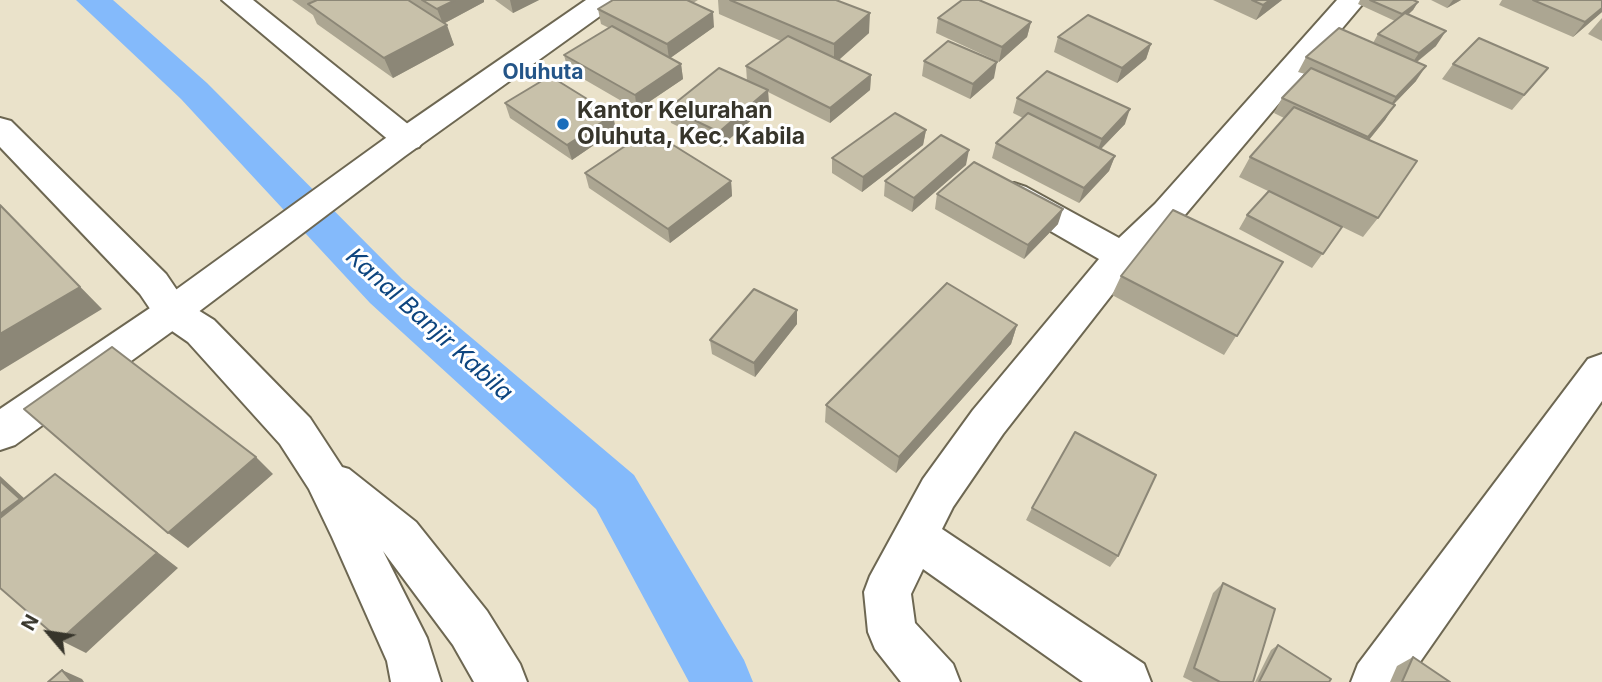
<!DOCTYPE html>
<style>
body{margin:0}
#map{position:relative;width:1602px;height:682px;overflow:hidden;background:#eae2ca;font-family:Inter,sans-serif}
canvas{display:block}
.north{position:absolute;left:14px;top:598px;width:70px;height:70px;-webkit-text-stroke:5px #fff;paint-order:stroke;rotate:299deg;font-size:19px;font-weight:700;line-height:28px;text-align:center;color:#37352b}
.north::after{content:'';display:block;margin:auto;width:24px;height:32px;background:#37352b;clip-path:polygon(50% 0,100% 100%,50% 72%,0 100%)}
</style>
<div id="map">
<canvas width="1602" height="682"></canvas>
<div class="north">N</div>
</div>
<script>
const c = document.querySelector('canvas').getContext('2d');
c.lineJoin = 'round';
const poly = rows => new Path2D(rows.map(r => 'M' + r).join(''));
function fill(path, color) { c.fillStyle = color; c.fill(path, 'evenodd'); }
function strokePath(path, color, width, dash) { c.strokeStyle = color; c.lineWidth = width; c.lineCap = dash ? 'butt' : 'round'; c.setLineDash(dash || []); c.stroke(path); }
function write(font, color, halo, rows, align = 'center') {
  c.font = font + ' Inter,sans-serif'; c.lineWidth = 6; c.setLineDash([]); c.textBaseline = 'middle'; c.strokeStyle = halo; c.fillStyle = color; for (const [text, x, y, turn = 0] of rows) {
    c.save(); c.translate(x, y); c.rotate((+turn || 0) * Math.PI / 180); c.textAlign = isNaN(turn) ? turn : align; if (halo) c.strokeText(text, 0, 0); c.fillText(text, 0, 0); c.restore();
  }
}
fill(poly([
 [76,0,113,0,207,83,402,279,634,475,744,660,753,682,689,682,596,509,370,303,181,99,76,0]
]), '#84bafb');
const minor = poly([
 [222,0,253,0,419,133,424,140,419,147,408,150,397,147,222,0],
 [1337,0,1366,0,1179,222,1135,265,1003,434,953,507,942,529,1144,664,1151,682,1083,682,923,569,911,594,915,623,953,664,960,682,901,682,875,649,868,632,864,592,870,576,923,479,973,410,1099,259,1002,203,997,195,1002,187,1014,183,1026,187,1119,238,1155,204,1337,0],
 [0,118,11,121,166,274,185,302,214,320,310,418,342,467,349,469,416,522,487,611,520,664,527,682,474,682,453,645,383,551,427,638,441,682,391,682,387,661,332,537,309,489,280,444,188,342,159,322,140,294,0,147,0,118],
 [1602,354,1602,401,1406,682,1351,682,1358,664,1588,359,1602,354]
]);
const secondary = poly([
 [586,0,618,0,614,6,405,156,185,322,15,445,0,450,0,409,159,302,383,140,586,0]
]);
strokePath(minor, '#6d6752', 4);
strokePath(secondary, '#6d6752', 4);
fill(minor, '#fff');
fill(secondary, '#fff');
fill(poly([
 [292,0,484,0,484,2,445,23,454,45,393,78,317,24,313,15],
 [495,0,539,0,513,13],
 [613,0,698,0,693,3,714,27,670,58,681,64,683,79,637,110,568,70,564,55,609,28,601,24,598,9],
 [718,0,836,0,869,33,839,60,871,75,870,90,830,123,768,92,769,105,720,147,671,123,669,108,747,81,746,66,781,41,719,14],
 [1213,0,1282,0,1256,20],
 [1360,0,1413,0,1418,2,1413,10,1409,14,1436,46,1417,62,1416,81,1394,104,1385,120,1369,140,1378,218,1363,237,1330,221,1342,227,1312,268,1239,229,1247,215,1268,191,1239,177,1250,157,1284,118,1274,113,1282,98,1305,74,1298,72,1306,57,1373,43,1378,34,1395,21,1358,4],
 [1431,0,1461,0,1447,8],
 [1502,0,1602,0,1602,12,1573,37,1499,5],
 [938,18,1031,22,1027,37,999,62,936,33],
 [1602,18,1602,41,1588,34],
 [1058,37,1151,44,1146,59,1117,83,1054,52],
 [924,61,994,78,970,99,922,76],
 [1453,64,1548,68,1512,110,1442,79],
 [1017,98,1125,124,1101,149,1115,156,1109,171,1079,203,992,158,996,143,1023,118,1013,113],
 [505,103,616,130,572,160,510,118],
 [926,130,923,145,862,192,832,173,832,158],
 [966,165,912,212,884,196,885,181],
 [585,173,731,181,732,196,670,243,589,188],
 [937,194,1058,224,1024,259,935,209],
 [1283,262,1224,355,1112,295,1121,276],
 [797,324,755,377,712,354,710,340],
 [1017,325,1011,344,896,473,825,422,826,405],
 [1032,508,1118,556,1110,567,1026,520],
 [1223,583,1253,682,1193,682,1183,677,1213,593],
 [1278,645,1329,682,1255,682,1271,650],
 [1413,657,1450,682,1390,682,1397,666]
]), '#aca692');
fill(poly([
 [455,0,484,0,484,2,443,24,437,9],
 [510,0,539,0,513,13],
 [1270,0,1282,0,1256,20,1263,5],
 [1453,0,1461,0,1447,8],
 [1418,2,1413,10,1398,23,1402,14],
 [1602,8,1602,12,1573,37,1585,22],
 [713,12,714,27,669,59,667,44],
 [870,13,869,33,834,64,834,44],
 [1031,22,1027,37,999,62,1002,47],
 [447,25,454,45,393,78,384,58],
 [1446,31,1436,46,1409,68,1419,53],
 [1151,44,1146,59,1117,83,1122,68],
 [997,62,994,78,970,99,973,84],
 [681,64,683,79,637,110,635,95],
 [1426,66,1416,81,1386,112,1396,97],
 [871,75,870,90,830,123,830,108],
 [768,90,769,105,720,147,719,132],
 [1395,105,1385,120,1359,152,1368,137],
 [1130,109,1125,124,1096,154,1102,139],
 [613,115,616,130,572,160,567,145],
 [926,130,923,145,862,192,863,177],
 [969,150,966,165,912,212,914,198],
 [1115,156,1109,171,1079,203,1084,188],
 [731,181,732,196,670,243,668,229],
 [0,205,102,309,0,371],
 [1063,209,1058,224,1024,259,1028,245],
 [797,310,797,324,755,377,754,363],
 [1017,325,1011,344,896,473,899,457],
 [256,457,273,474,188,548,168,533],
 [55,474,78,491,178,568,86,653,60,640],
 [0,476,38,511,0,541],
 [62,670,82,679,84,682,72,682]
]), '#8c8777');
const building = poly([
 [317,0,408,0,447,25,384,58,308,4,317,0],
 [422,0,455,0,437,9,422,0],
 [613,0,687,0,713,12,667,44,598,9,613,0],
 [730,0,836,0,870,13,834,44,730,0],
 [962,0,979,0,1031,22,1002,47,938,18,962,0],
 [1252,0,1270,0,1263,5,1252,0],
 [1370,0,1413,0,1418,2,1402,14,1370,0],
 [1533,0,1602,0,1602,8,1585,22,1533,0],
 [1405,13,1446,31,1419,53,1378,34,1405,13],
 [1088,15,1151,44,1122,68,1058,37,1088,15],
 [612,26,681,64,635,95,564,55,612,26],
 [1339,28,1426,66,1396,97,1306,57,1339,28],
 [788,36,871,75,830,108,746,66,788,36],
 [1479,38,1548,68,1524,95,1453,64,1479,38],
 [948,41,997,62,973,84,924,61,948,41],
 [719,68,768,90,719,132,669,108,719,68],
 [1311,68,1395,105,1368,137,1282,98,1311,68],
 [1047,71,1130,109,1102,139,1017,98,1047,71],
 [550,76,613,115,567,145,505,103,550,76],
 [1294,107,1417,161,1378,218,1250,157,1294,107],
 [895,113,926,130,863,177,832,158,895,113],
 [1028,113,1115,156,1084,188,996,143,1028,113],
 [649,130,731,181,668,229,585,173,649,130],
 [941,135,969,150,914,198,885,181,941,135],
 [974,162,1063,209,1028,245,937,194,974,162],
 [1269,191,1342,227,1323,254,1247,215,1269,191],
 [0,205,80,287,0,334,0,205],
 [1173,210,1283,262,1237,336,1121,276,1173,210],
 [947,283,1017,325,899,457,826,405,947,283],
 [754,289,797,310,754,363,710,340,754,289],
 [112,347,256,457,168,533,24,409,112,347],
 [1075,432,1156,475,1118,556,1032,508,1075,432],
 [55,474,157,553,60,640,0,588,0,518,55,474],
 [0,481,20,499,0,514,0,481],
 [1223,583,1275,609,1253,682,1220,682,1194,668,1223,583],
 [1278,645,1331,679,1329,682,1259,682,1278,645],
 [1413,657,1450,682,1402,682,1413,657],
 [62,670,72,682,48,682,62,670]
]);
fill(building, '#c8c1aa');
strokePath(building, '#8c8777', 2);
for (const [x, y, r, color] of [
 [563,124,7,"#1a6dbb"]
]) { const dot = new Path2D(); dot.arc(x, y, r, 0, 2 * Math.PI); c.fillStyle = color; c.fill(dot); strokePath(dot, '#fff', 2.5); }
write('bold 21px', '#245588', '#fff', [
 ["Oluhuta",543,73]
]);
write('bold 23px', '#37352b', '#fff', [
 ["Kantor Kelurahan",577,111],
 ["Oluhuta, Kec. Kabila",577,137]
], 'left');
write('italic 24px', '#0d457f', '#fff', [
 ["Kanal Banjir Kabila",429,325,42]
]);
</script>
